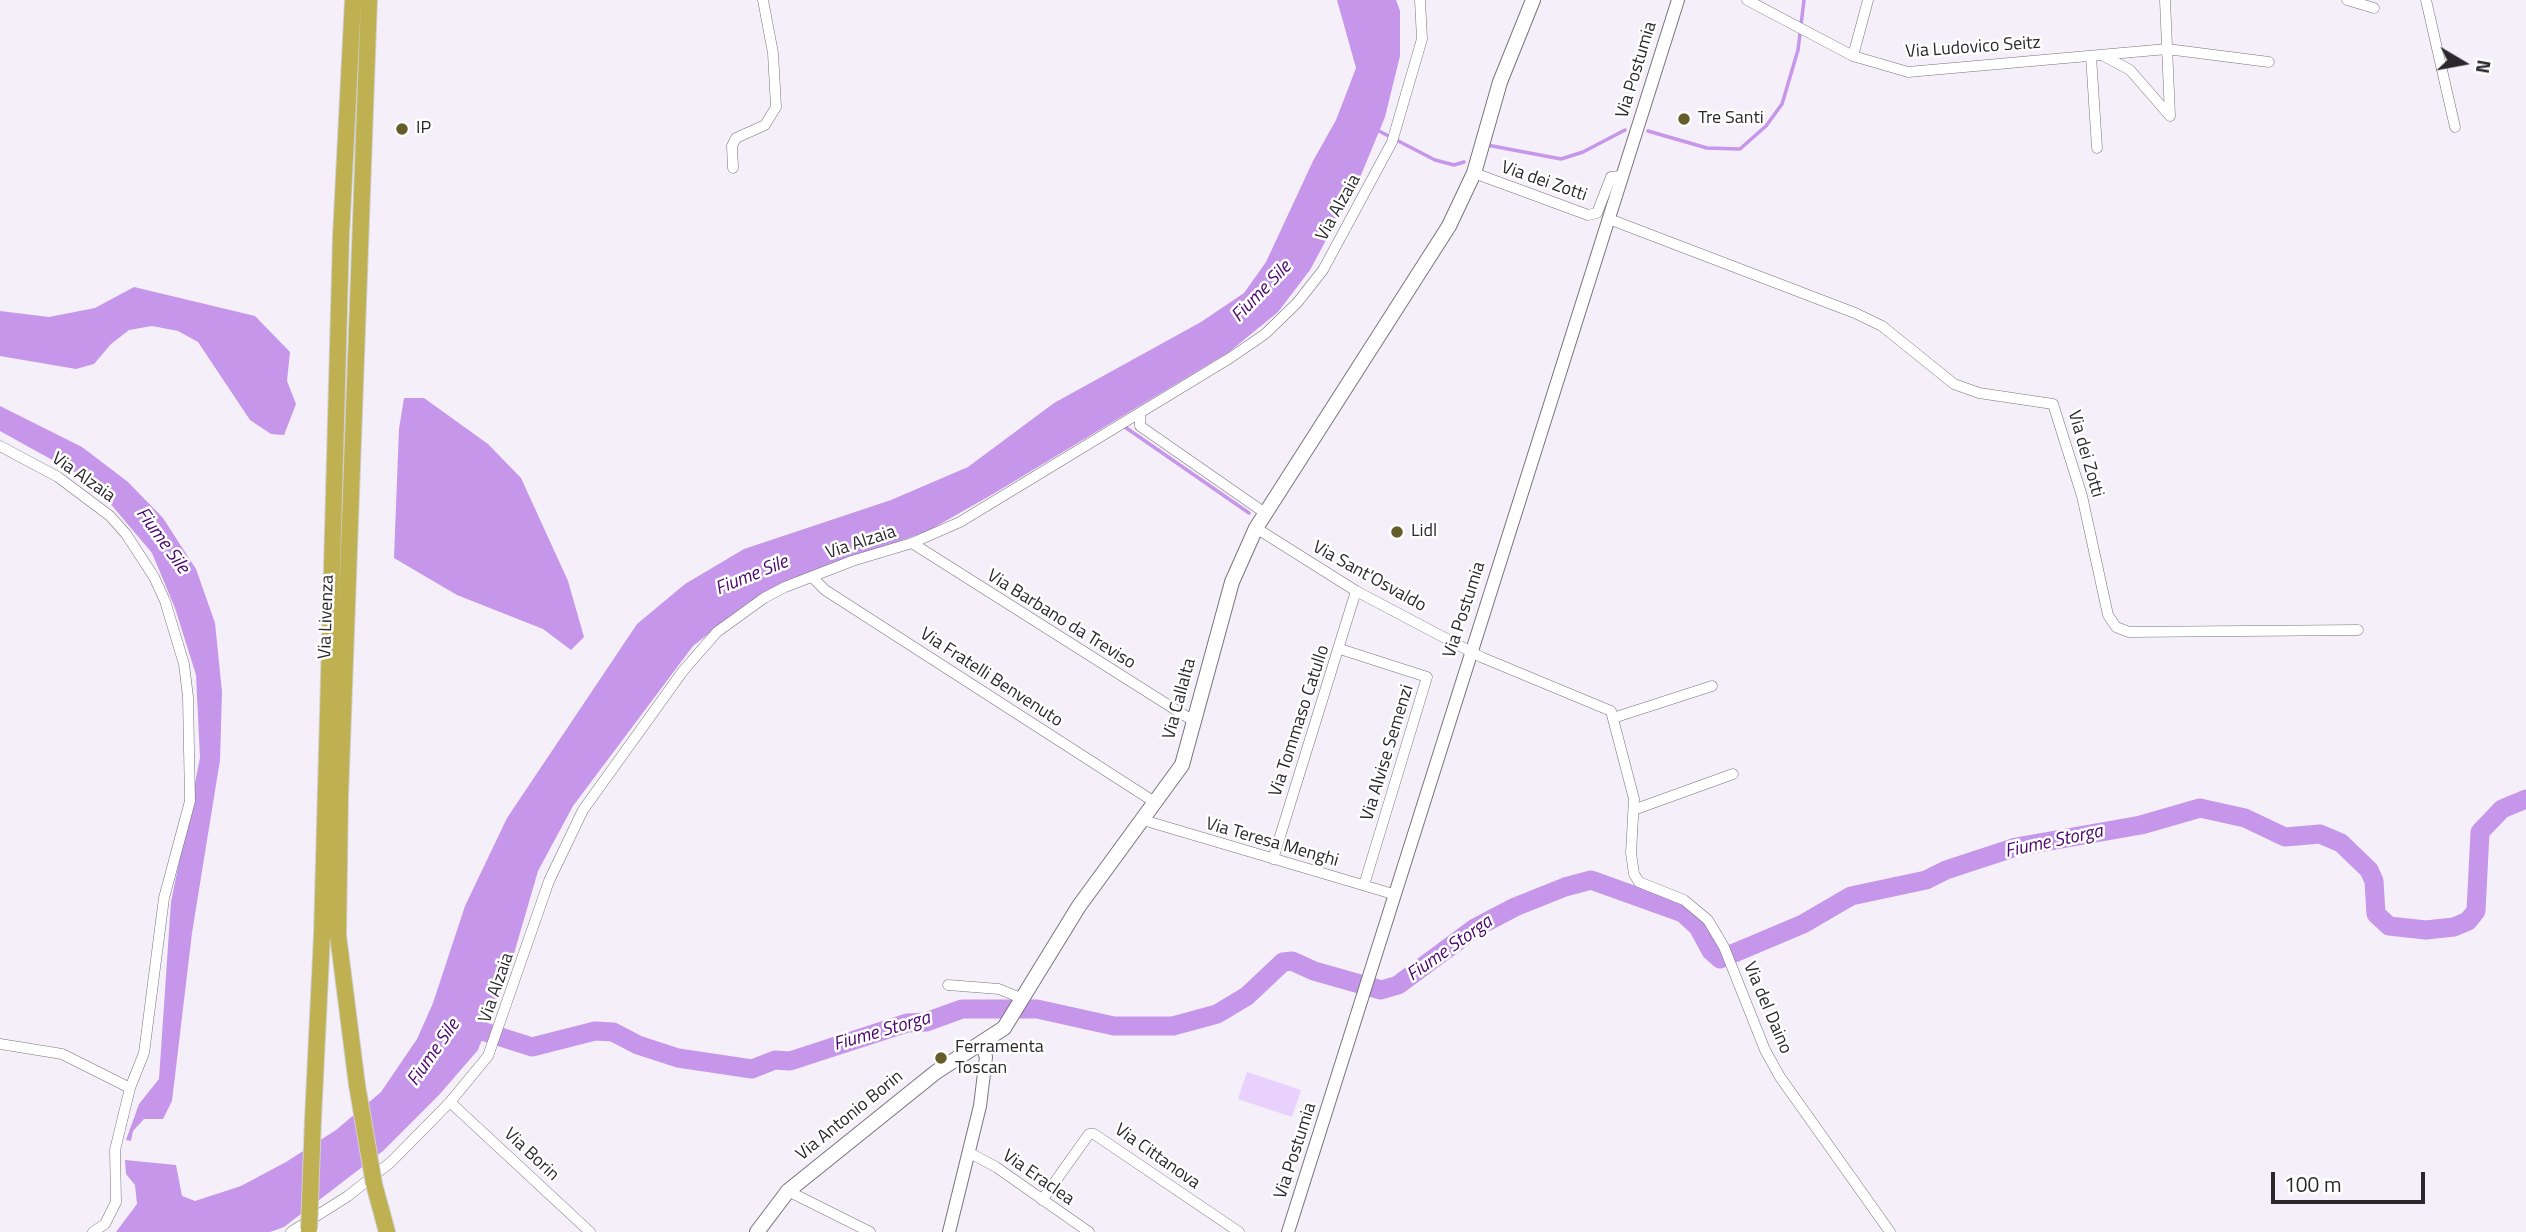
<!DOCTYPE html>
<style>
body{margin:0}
#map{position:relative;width:2526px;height:1232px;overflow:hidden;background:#f4eff8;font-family:"Titillium Web",sans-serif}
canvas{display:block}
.north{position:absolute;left:2428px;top:28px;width:70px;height:70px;-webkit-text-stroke:5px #fff;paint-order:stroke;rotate:100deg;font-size:19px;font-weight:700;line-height:28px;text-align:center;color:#2a282c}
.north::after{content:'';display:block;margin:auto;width:24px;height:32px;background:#2a282c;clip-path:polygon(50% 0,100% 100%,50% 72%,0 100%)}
.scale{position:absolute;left:2271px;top:1172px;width:154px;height:32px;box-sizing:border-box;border:4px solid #2a282c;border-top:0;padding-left:9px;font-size:21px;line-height:24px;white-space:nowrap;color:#2a282c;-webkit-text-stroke:5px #fff;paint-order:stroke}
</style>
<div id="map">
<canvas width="2526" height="1232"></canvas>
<div class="north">N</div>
<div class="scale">100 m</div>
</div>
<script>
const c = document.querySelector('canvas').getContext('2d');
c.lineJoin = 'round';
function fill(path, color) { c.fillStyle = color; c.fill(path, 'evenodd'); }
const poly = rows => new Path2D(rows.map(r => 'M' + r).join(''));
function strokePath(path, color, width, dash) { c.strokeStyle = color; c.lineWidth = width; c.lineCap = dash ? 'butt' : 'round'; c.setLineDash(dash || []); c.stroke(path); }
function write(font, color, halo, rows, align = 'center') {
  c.font = font + ' "Titillium Web",sans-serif'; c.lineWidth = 5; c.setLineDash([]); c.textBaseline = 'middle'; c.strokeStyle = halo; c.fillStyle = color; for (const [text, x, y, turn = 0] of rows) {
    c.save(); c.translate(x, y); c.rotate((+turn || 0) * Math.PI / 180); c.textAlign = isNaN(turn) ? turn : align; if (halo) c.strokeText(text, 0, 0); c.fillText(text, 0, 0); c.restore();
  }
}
fill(poly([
 [1247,1072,1301,1090,1292,1117,1238,1099]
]), '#e9d1fe');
fill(poly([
 [1337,0,1396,0,1400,11,1400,56,1385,117,1361,175,1310,270,1278,312,1229,352,993,494,928,531,829,566,812,577,749,602,693,646,573,806,538,871,513,957,478,1050,439,1095,383,1151,284,1227,270,1232,116,1232,137,1204,135,1185,126,1174,125,1160,176,1165,182,1196,195,1201,241,1186,286,1162,336,1130,381,1092,417,1039,433,1003,465,906,507,818,637,624,685,584,744,549,891,500,968,467,1054,403,1201,322,1244,293,1266,262,1313,161,1336,120,1356,68],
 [134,287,255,316,290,352,287,381,296,404,284,435,271,434,250,420,198,342,178,331,152,326,129,330,111,344,94,364,76,369,0,356,0,311,49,317,95,308],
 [404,398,424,398,488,444,521,478,568,581,584,637,571,650,543,629,457,595,394,558,399,429],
 [0,406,82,447,128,482,163,518,196,569,215,623,222,692,220,760,192,933,172,1101,163,1119,144,1119,133,1131,131,1141,126,1140,139,1104,159,1079,171,902,200,758,196,675,175,608,152,553,92,482,0,431]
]), '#c696ea');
strokePath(poly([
 [1377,130,1435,160,1454,165,1464,162],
 [1648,131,1707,148,1740,149,1766,126,1782,104,1798,50,1804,0],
 [1487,145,1561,159,1583,152,1625,130],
 [1122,425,1249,513]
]), '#c696ea', 3.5);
strokePath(poly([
 [463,1025,532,1047,595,1031,613,1032,638,1045,678,1058,752,1069,775,1060,790,1061,907,1023,926,1022,962,1009,1037,1009,1114,1026,1173,1026,1217,1014,1247,996,1283,962,1292,961,1314,971,1381,990,1398,985,1475,928,1515,907,1565,887,1591,880,1683,913,1698,927,1711,951,1720,959,1803,924,1851,896,1926,880,1946,870,2016,847,2141,825,2200,808,2245,818,2285,837,2320,834,2341,843,2369,870,2374,881,2376,914,2389,926,2426,930,2454,927,2468,921,2476,911,2480,832,2502,809,2526,799]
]), '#c696ea', 19);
const minor = poly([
 [1747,0,1853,56,1908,72,2167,49,2269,62],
 [2165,0,2170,116],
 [2347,0,2374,8],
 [2426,0,2455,127],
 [2102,55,2130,70,2170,116],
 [1853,56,1868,0],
 [2091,56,2097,148],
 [733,168,732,146,736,138,765,125,776,107,773,53,763,0],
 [1474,173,1588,215,1597,213,1611,177,1622,176],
 [1609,219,1855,313,1882,326,1954,384,1979,393,2053,404,2082,496,2108,615,2116,627,2129,632,2358,630],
 [1140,415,1140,426,1265,513],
 [0,446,58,477,110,516,126,534,154,577,165,601,184,664,188,697,190,801,164,898,144,1053,130,1088,115,1150,116,1202,105,1224,93,1232],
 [1256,528,1356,591,1481,657,1611,711,1634,799,1631,853,1634,874,1639,882,1684,900,1708,920,1724,947,1765,1050,1780,1077,1890,1232],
 [912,543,1195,722],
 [812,577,825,590,1156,803],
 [1340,649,1427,677,1364,885],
 [1613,718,1712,686],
 [1636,809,1733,774],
 [1143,820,1393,894],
 [1273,859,1356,591],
 [948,985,999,989,1023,999],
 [0,1044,62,1054,130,1088],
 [450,1102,590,1232],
 [968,1152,996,1167,1089,1232],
 [788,1191,870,1232],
 [1042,1200,1089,1134,1094,1134,1239,1232],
 [291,1232,348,1196,391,1162,450,1102,488,1056,549,881,583,810,683,671,717,632,764,598,785,587,852,561,912,543,960,522,1230,358,1265,334,1297,303,1323,270,1392,142,1422,39,1420,0]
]);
const tertiary = poly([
 [949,1232,980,1106,986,1057,981,1044],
 [1288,1232,1678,0]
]);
const secondary = poly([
 [757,1232,788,1191,936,1072,1004,1028,1079,906,1182,765,1232,582,1256,528,1449,226,1474,173,1500,82,1533,0]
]);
const trunk = poly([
 [357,1085,338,935,340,797,369,0],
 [313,1119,322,935,341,236,353,0],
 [374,1184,387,1232]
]);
strokePath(minor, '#78747c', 11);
strokePath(tertiary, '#78747c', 14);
strokePath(secondary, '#78747c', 16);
strokePath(trunk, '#d0d0d1', 18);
strokePath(minor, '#fff', 10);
strokePath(tertiary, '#fff', 12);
strokePath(secondary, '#fff', 14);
strokePath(trunk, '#bfb052', 16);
const trunkBridge = poly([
 [357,1085,374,1184],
 [309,1229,313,1119]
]);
strokePath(trunkBridge, '#d0d0d1', 18, []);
strokePath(trunkBridge, '#bfb052', 16);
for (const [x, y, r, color] of [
 [1684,119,7,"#665e2a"],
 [402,129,7,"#665e2a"],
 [1397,532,7,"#665e2a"],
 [941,1058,7,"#665e2a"]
]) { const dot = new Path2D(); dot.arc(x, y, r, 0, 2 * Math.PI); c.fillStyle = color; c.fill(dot); strokePath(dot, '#fff', 2.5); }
write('18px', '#2a282c', '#fff', [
 ["Via Ludovico Seitz",1973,48,-4],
 ["Via Postumia",1637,70,-73],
 ["Via dei Zotti",1544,182,19],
 ["Via Alzaia",1339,208,-61],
 ["Via dei Zotti",2085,454,74],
 ["Via Alzaia",83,478,35],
 ["Via Alzaia",861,543,-18],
 ["Via Sant'Osvaldo",1369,577,29],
 ["Via Postumia",1465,610,-72],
 ["Via Livenza",327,617,-88],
 ["Via Barbano da Treviso",1061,620,32],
 ["Via Fratelli Benvenuto",991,678,33],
 ["Via Callalta",1180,699,-75],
 ["Via Tommaso Catullo",1300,721,-72],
 ["Via Alvise Semenzi",1388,753,-73],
 ["Via Teresa Menghi",1272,843,16],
 ["Via Alzaia",497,988,-71],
 ["Via del Daino",1767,1008,67],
 ["Via Antonio Borin",850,1116,-39],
 ["Via Postumia",1296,1151,-72],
 ["Via Borin",531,1155,43],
 ["Via Cittanova",1157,1157,35],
 ["Via Eraclea",1038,1178,35]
]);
write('18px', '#2a282c', '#fff', [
 ["Tre Santi",1698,119],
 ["IP",416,129],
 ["Lidl",1411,532],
 ["Ferramenta",955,1048],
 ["Toscan",955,1069]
], 'left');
write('italic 19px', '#4b056d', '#fff', [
 ["Fiume Sile",1262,292,-46],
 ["Fiume Sile",162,541,54],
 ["Fiume Sile",752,576,-22],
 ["Fiume Storga",2054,842,-12],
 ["Fiume Storga",1450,949,-35],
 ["Fiume Storga",882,1032,-16],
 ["Fiume Sile",434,1053,-55]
]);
</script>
